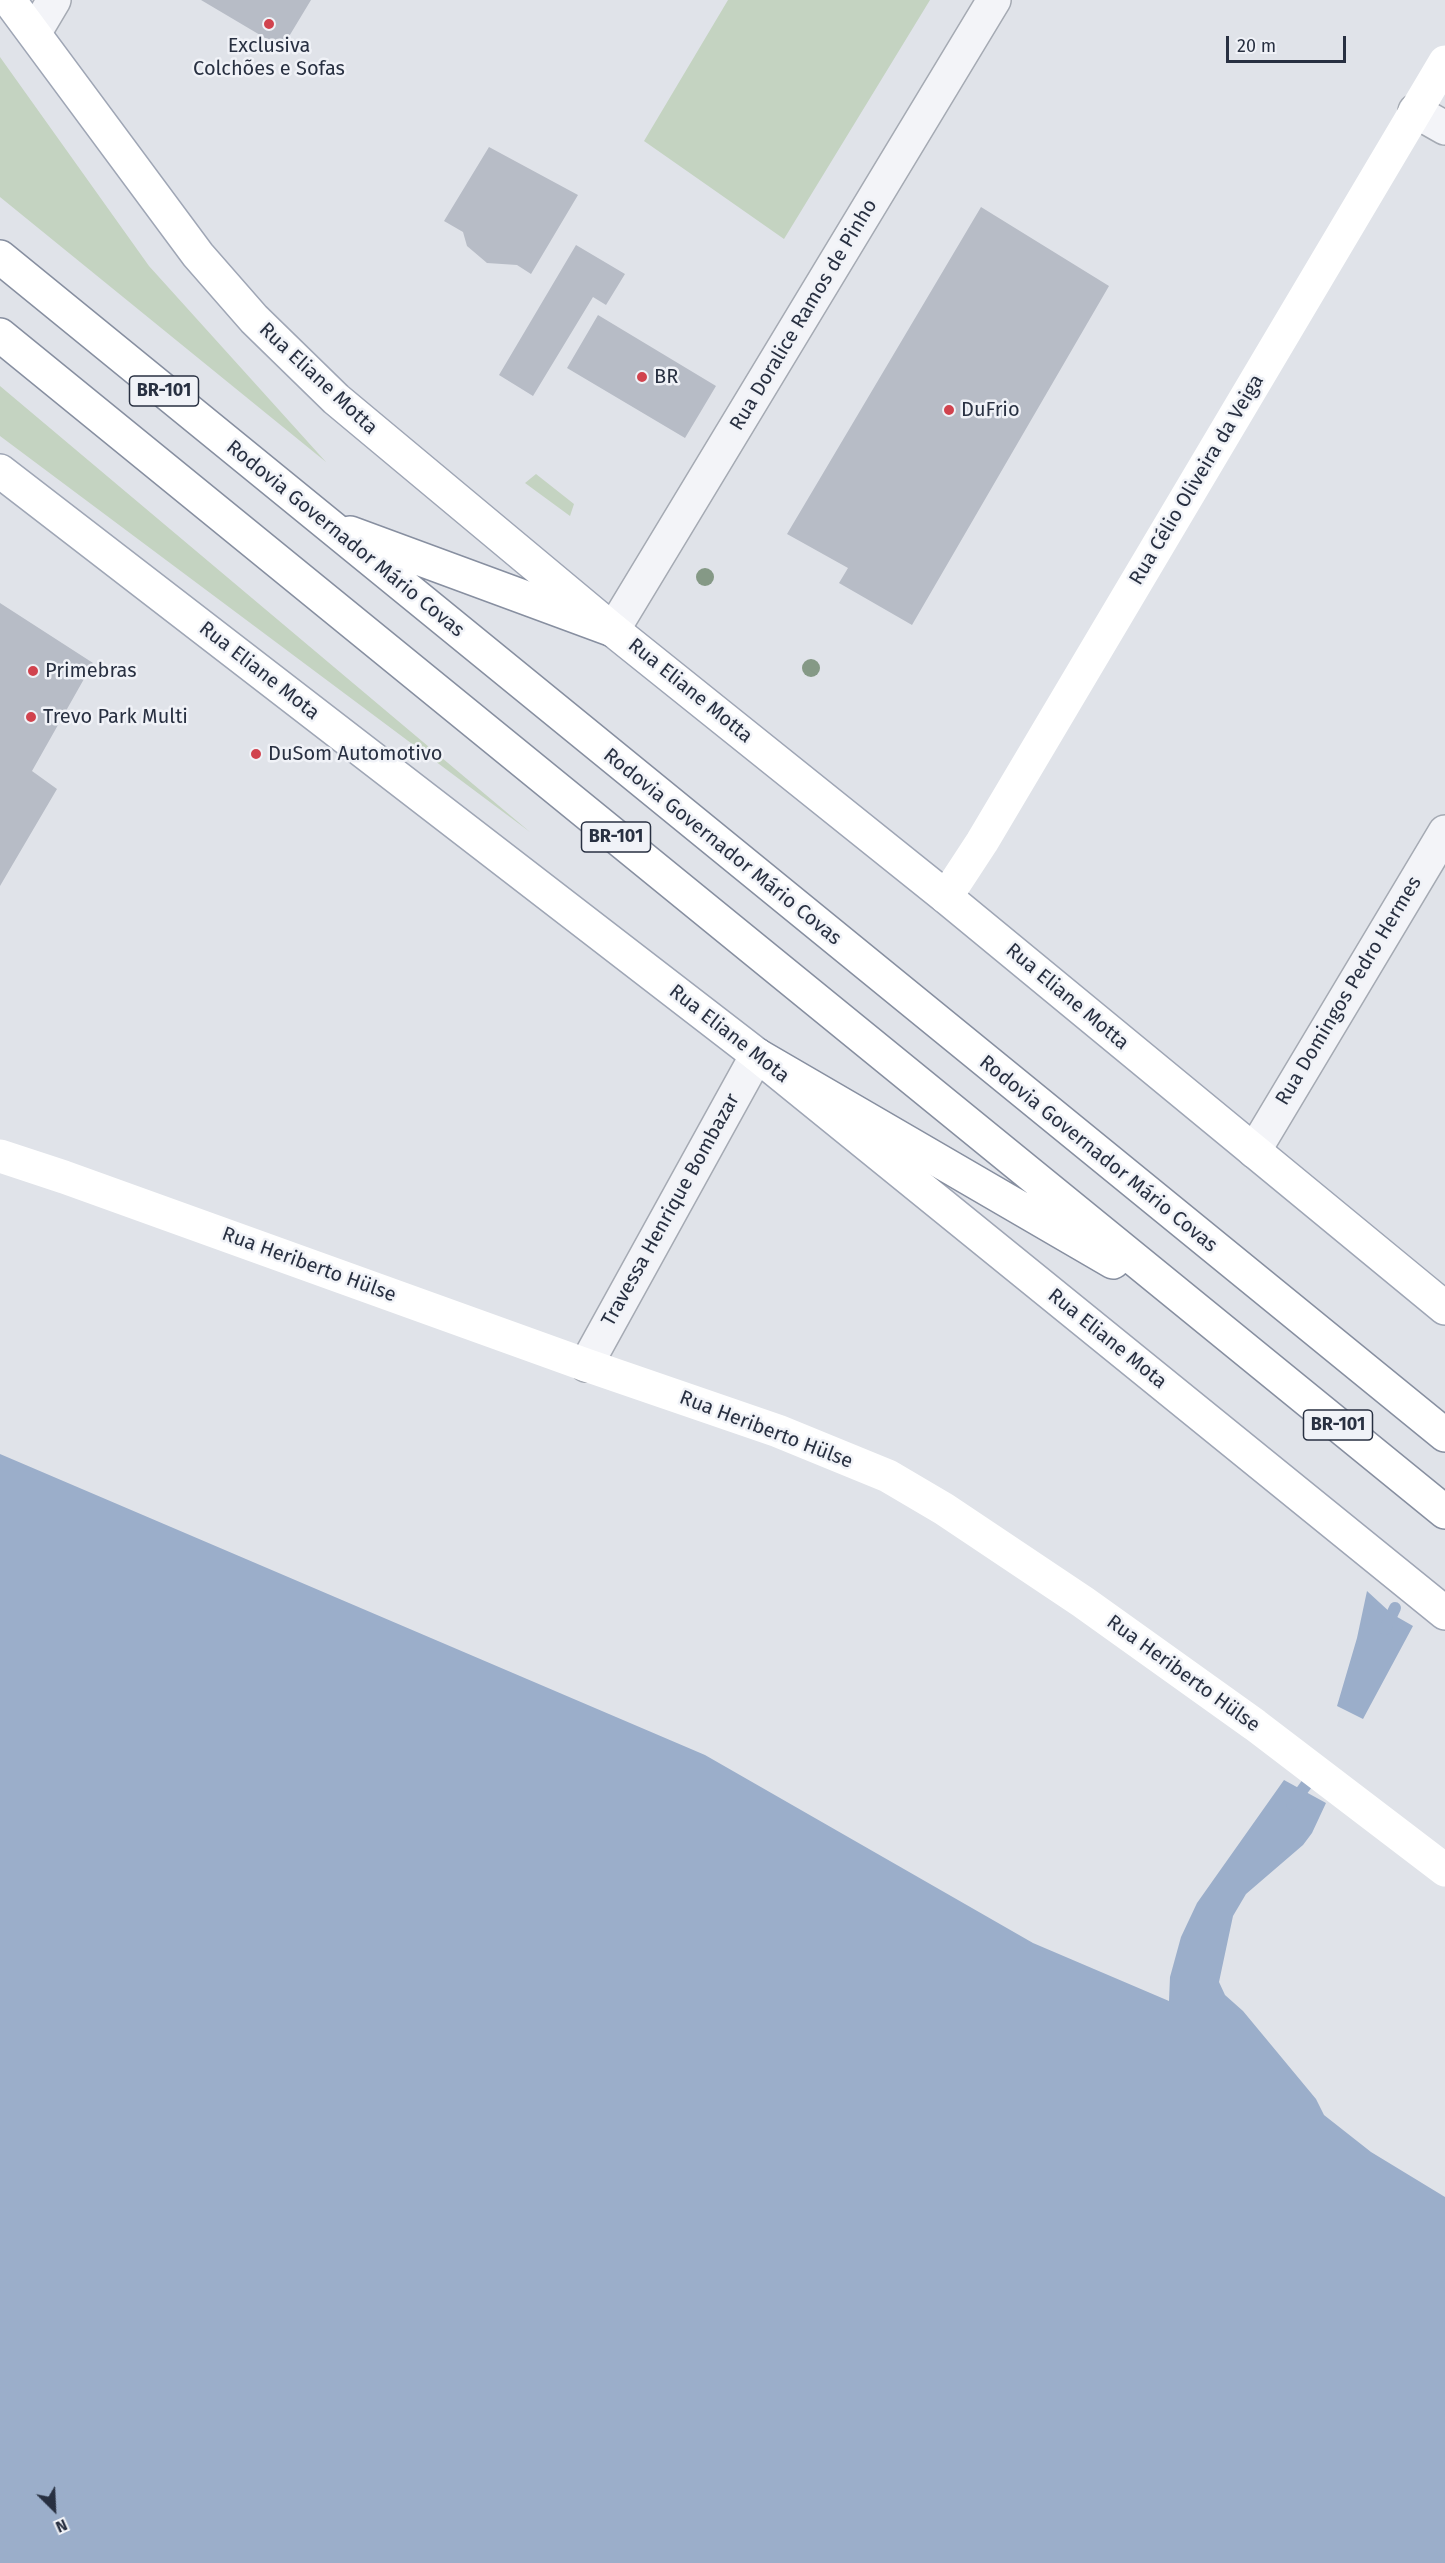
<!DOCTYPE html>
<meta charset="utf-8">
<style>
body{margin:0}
#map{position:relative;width:1445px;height:2563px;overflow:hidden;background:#e0e3e9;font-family:"Fira Sans",sans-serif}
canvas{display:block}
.north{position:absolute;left:24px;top:2479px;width:60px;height:60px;-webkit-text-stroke:4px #f0f2f7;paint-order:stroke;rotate:156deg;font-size:16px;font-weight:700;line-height:24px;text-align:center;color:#283041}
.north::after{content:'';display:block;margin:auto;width:21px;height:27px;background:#283041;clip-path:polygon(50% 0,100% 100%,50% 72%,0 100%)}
.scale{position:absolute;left:1226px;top:36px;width:120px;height:27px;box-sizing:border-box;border:3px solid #283041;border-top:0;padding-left:8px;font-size:18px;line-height:21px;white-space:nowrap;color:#283041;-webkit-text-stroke:4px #f0f2f7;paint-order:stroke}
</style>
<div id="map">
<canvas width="1445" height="2563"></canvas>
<div class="north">N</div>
<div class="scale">20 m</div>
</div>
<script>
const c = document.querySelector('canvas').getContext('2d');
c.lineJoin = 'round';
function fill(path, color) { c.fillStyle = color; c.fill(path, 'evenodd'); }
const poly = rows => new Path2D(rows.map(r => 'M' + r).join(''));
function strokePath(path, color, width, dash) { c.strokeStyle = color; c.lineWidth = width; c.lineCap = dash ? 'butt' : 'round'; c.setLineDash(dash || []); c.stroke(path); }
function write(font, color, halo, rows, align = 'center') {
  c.font = font + ' "Fira Sans",sans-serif'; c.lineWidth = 5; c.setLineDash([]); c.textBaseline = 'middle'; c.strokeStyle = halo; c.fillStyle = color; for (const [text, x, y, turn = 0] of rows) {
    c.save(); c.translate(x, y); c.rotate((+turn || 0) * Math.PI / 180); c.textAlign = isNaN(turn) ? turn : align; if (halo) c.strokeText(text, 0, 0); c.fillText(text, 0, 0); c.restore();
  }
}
fill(poly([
 [728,0,930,0,784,239,644,141],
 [0,57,149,266,326,462,0,197],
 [0,386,530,832,0,436],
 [536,474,574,504,570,516,525,483]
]), '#c4d3c1');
fill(poly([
 [0,1454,705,1755,1033,1943,1169,2001,1170,1977,1181,1937,1197,1903,1284,1780,1326,1803,1312,1833,1303,1845,1246,1894,1233,1916,1219,1982,1225,1995,1243,2011,1316,2099,1324,2115,1371,2152,1445,2197,1445,2563,0,2563],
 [1367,1591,1392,1614,1413,1626,1363,1719,1337,1706,1357,1638]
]), '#9baeca');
strokePath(poly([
 [1385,1629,1395,1608],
 [1292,1804,1309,1781]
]), '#9baeca', 12);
fill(poly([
 [201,0,311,0,282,48],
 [489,147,578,195,531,274,517,265,487,263,467,246,463,232,444,221],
 [981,207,1109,286,912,625,839,583,848,568,787,534],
 [576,245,625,274,606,305,593,297,533,396,499,375],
 [598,315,716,386,685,438,567,368],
 [0,603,93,663,32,771,57,789,0,886]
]), '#b7bcc6');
const street = poly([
 [35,32,54,0],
 [1415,111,1445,128],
 [613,630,994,0],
 [1254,1151,1445,832],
 [586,1365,757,1055]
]);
const primary = poly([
 [9,0,198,255,254,319,336,399,613,630,946,897,1445,1308],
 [0,471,757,1055,1445,1613]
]);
const highway = poly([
 [0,257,1445,1435],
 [0,335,1445,1512],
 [350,533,613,630],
 [757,1055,1113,1262]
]);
strokePath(street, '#a5aab3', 36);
strokePath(primary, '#9fa6b5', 36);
strokePath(highway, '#878fa0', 36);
strokePath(street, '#f3f4f8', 33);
strokePath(poly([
 [946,897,982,842,1445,62],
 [0,1156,64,1177,586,1365,778,1431,888,1476,944,1509,1083,1602,1255,1725,1445,1870]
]), '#fff', 33);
strokePath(primary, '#fff', 33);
strokePath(highway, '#fff', 33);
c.fillStyle = '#859986';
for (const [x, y] of [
 [705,577],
 [811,668]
]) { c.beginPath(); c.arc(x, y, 9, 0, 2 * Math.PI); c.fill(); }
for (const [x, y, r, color] of [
 [269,24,6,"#d1434e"],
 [642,377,6,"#d1434e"],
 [949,410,6,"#d1434e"],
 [33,671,6,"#d1434e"],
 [31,717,6,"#d1434e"],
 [256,754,6,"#d1434e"]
]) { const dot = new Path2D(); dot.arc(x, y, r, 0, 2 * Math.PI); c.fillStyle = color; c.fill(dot); strokePath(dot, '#f0f2f7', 2); }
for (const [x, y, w] of [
 [164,391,69],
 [616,837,69],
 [1338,1425,69]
]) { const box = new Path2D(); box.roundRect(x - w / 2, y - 15, w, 30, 4.5); c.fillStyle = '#f0f2f7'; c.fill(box); strokePath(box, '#283041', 1.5); }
write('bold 18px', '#283041', null, [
 ["BR-101",164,391],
 ["BR-101",616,837],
 ["BR-101",1338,1425]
]);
write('20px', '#283041', '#f0f2f7', [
 ["Exclusiva",269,46,"center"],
 ["Colchões e Sofas",269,69,"center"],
 ["BR",654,377],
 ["DuFrio",961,410],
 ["Primebras",45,671],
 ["Trevo Park Multi",43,717],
 ["DuSom Automotivo",268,754]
], 'left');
write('20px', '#283041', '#f0f2f7', [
 ["Rua Doralice Ramos de Pinho",804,315,-59],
 ["Rua Eliane Motta",318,379,43],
 ["Rua Célio Oliveira da Veiga",1197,480,-59],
 ["Rodovia Governador Mário Covas",345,539,39],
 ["Rua Eliane Mota",259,671,38],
 ["Rua Eliane Motta",690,691,39],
 ["Rodovia Governador Mário Covas",722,847,39],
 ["Rua Domingos Pedro Hermes",1349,991,-59],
 ["Rua Eliane Motta",1067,997,40],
 ["Rua Eliane Mota",729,1034,38],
 ["Rodovia Governador Mário Covas",1098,1154,39],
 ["Travessa Henrique Bombazar",671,1210,-61],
 ["Rua Heriberto Hülse",309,1265,20],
 ["Rua Eliane Mota",1107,1339,39],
 ["Rua Heriberto Hülse",766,1430,21],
 ["Rua Heriberto Hülse",1183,1674,36]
]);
</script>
